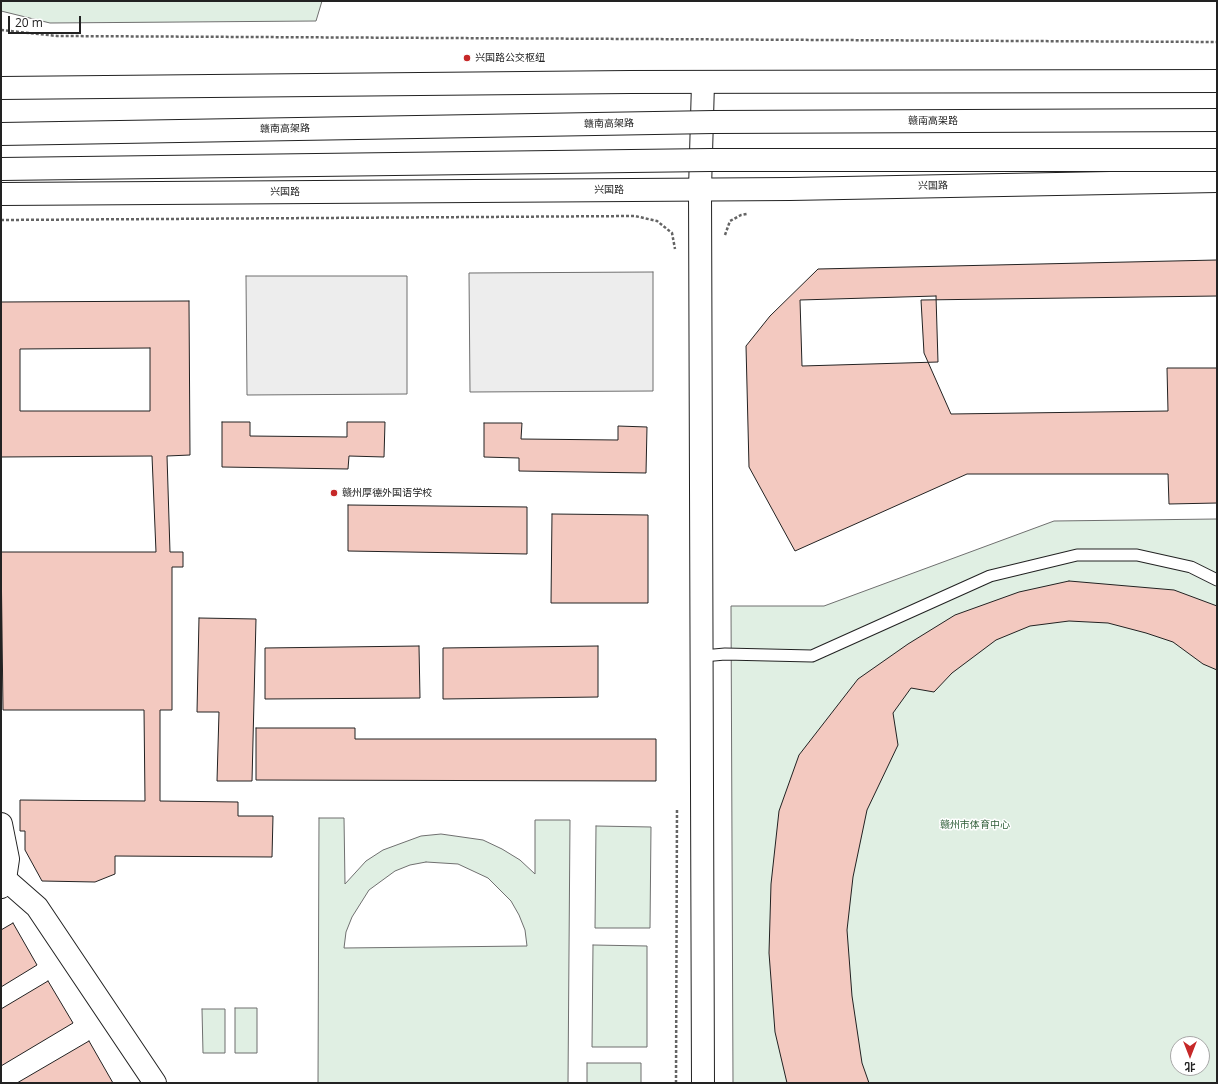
<!DOCTYPE html>
<meta charset="utf-8">
<style>
body{margin:0}
#map{position:relative;width:1218px;height:1084px;overflow:hidden;background:#fff;font-family:"Open Sans","Noto Sans SC",sans-serif}
canvas{display:block}
.frame{position:absolute;inset:0;border:2px solid #222;pointer-events:none}
.north{position:absolute;left:1170px;top:1036px;width:40px;height:40px;box-sizing:border-box;background:#fff;border:1px solid #a7a7a7;border-radius:50%;rotate:180deg;font-size:11px;font-weight:700;line-height:16px;text-align:center;color:#222}
.north::after{content:'';display:block;margin:auto;width:14px;height:18px;background:#c62828;clip-path:polygon(50% 0,100% 100%,50% 72%,0 100%)}
.scale{position:absolute;left:8px;top:16px;width:73px;height:18px;box-sizing:border-box;border:2px solid #222;border-top:0;padding-left:5px;font-size:12px;line-height:14px;white-space:nowrap;color:#222;-webkit-text-stroke:3px #fff;paint-order:stroke}
</style>
<div id="map">
<canvas width="1218" height="1084"></canvas>
<div class="frame"></div>
<div class="north">北</div>
<div class="scale">20 m</div>
</div>
<script>
const c = document.querySelector('canvas').getContext('2d');
c.lineJoin = 'round';
function fill(path, color) { c.fillStyle = color; c.fill(path, 'evenodd'); }
const poly = rows => new Path2D(rows.map(r => 'M' + r).join(''));
function strokePath(path, color, width, dash) { c.strokeStyle = color; c.lineWidth = width; c.lineCap = dash ? 'butt' : 'round'; c.setLineDash(dash || []); c.stroke(path); }
function write(font, color, halo, rows, align = 'center') {
  c.font = font + ' "Open Sans","Noto Sans SC",sans-serif'; c.lineWidth = 3; c.setLineDash([]); c.textBaseline = 'middle'; c.strokeStyle = halo; c.fillStyle = color; for (const [text, x, y, turn = 0] of rows) {
    c.save(); c.translate(x, y); c.rotate((+turn || 0) * Math.PI / 180); c.textAlign = isNaN(turn) ? turn : align; if (halo) c.strokeText(text, 0, 0); c.fillText(text, 0, 0); c.restore();
  }
}
const green = poly([
 [1,1,322,1,316,21,50,23,1,11,1,1],
 [1217,519,1217,1083,733,1083,731,606,824,606,1054,521,1217,519],
 [1178,1044,1202,1044,1202,1068,1178,1068,1178,1044],
 [319,818,344,818,345,884,366,861,383,850,421,836,441,834,483,840,502,849,520,860,535,874,535,820,570,820,568,1083,318,1083,319,818],
 [426,862,458,864,488,878,511,901,519,915,525,930,527,946,344,948,346,932,352,917,369,890,395,871,410,865,426,862],
 [596,826,651,827,650,928,595,928,596,826],
 [593,945,647,946,647,1047,592,1047,593,945],
 [235,1008,257,1008,257,1053,235,1053,235,1008],
 [202,1009,225,1009,225,1053,203,1053,202,1009],
 [587,1063,641,1063,641,1083,587,1083,587,1063]
]);
fill(green, '#e0efe3');
strokePath(green, '#6f6f6f', 1);
const parking = poly([
 [653,272,653,391,470,392,469,273,653,272],
 [246,276,407,276,407,394,247,395,246,276]
]);
fill(parking, '#ededed');
strokePath(parking, '#6f6f6f', 1);
const building = poly([
 [1217,260,1217,296,921,300,924,353,951,414,1168,411,1167,368,1217,368,1217,503,1169,504,1168,474,967,474,795,551,749,467,746,346,770,316,818,269,1217,260],
 [936,296,938,362,802,366,800,300,936,296],
 [189,301,190,455,167,456,170,552,183,552,183,567,172,567,172,710,160,710,160,801,238,802,238,816,273,816,272,857,115,856,115,874,95,882,42,881,25,850,25,831,20,831,20,800,145,801,144,710,3,710,1,552,156,552,152,456,1,457,1,302,189,301],
 [150,348,150,411,20,411,20,349,150,348],
 [222,422,250,422,250,436,347,437,347,422,385,422,384,457,349,456,348,469,222,467,222,422],
 [484,423,522,423,521,439,618,440,618,426,647,427,646,473,519,471,519,458,484,457,484,423],
 [348,505,527,507,527,554,348,551,348,505],
 [552,514,648,515,648,603,551,603,552,514],
 [1069,581,1174,590,1217,606,1217,670,1203,664,1173,642,1146,633,1108,623,1069,621,1030,626,996,640,952,673,934,692,911,688,893,713,898,745,867,810,853,877,847,930,852,996,862,1063,869,1083,787,1083,775,1032,769,953,771,884,779,811,799,755,858,679,908,644,955,615,1019,592,1069,581],
 [199,618,256,619,252,781,217,781,219,712,197,712,199,618],
 [419,646,420,698,265,699,265,648,419,646],
 [598,646,598,697,443,699,443,648,598,646],
 [256,728,355,728,355,739,656,739,656,781,256,780,256,728],
 [13,923,37,965,1,987,1,930,13,923],
 [48,981,73,1023,1,1066,1,1009,48,981],
 [89,1041,113,1083,17,1083,89,1041]
]);
fill(building, '#f3c9c0');
strokePath(building, '#222', 1);
const lane = poly([
 [703,656,725,654,812,656,990,576,1077,555,1137,555,1191,567,1217,580]
]);
const street = poly([
 [5,879,37,907,155,1083]
]);
const secondary = poly([
 [703,83,700,189,703,1083],
 [1,824,8,859,5,879,1,887]
]);
const primary = poly([
 [1,88,630,82,1217,81],
 [1,194,790,189,1217,181]
]);
strokePath(lane, '#222', 13);
strokePath(street, '#222', 24);
strokePath(secondary, '#222', 24);
strokePath(primary, '#222', 24);
strokePath(poly([
 [1,30,57,36,1217,42],
 [1,220,635,216,657,221,672,233,675,249],
 [725,235,730,221,741,215,747,214],
 [676,1083,677,809]
]), '#646464', 2.5, [3, 2]);
strokePath(lane, '#fff', 11);
strokePath(street, '#fff', 22);
strokePath(secondary, '#fff', 22);
strokePath(primary, '#fff', 22);
const highwayBridge = poly([
 [1,134,714,122,1217,120],
 [1,169,710,160,1217,160]
]);
strokePath(highwayBridge, '#222', 24, []);
strokePath(highwayBridge, '#fff', 22);
for (const [x, y, r, color] of [
 [467,58,4,"#c62828"],
 [334,493,4,"#c62828"]
]) { const dot = new Path2D(); dot.arc(x, y, r, 0, 2 * Math.PI); c.fillStyle = color; c.fill(dot); strokePath(dot, '#fff', 1.5); }
write('10px', '#222', '#fff', [
 ["兴国路公交枢纽",475,58],
 ["赣州厚德外国语学校",342,493]
], 'left');
write('10px', '#222', '#fff', [
 ["赣南高架路",933,121],
 ["赣南高架路",609,124,-1],
 ["赣南高架路",285,129,-1],
 ["兴国路",933,186,-1],
 ["兴国路",609,190],
 ["兴国路",285,192]
]);
write('10px', '#2f5e38', '#fff', [
 ["赣州市体育中心",975,825]
]);
</script>
